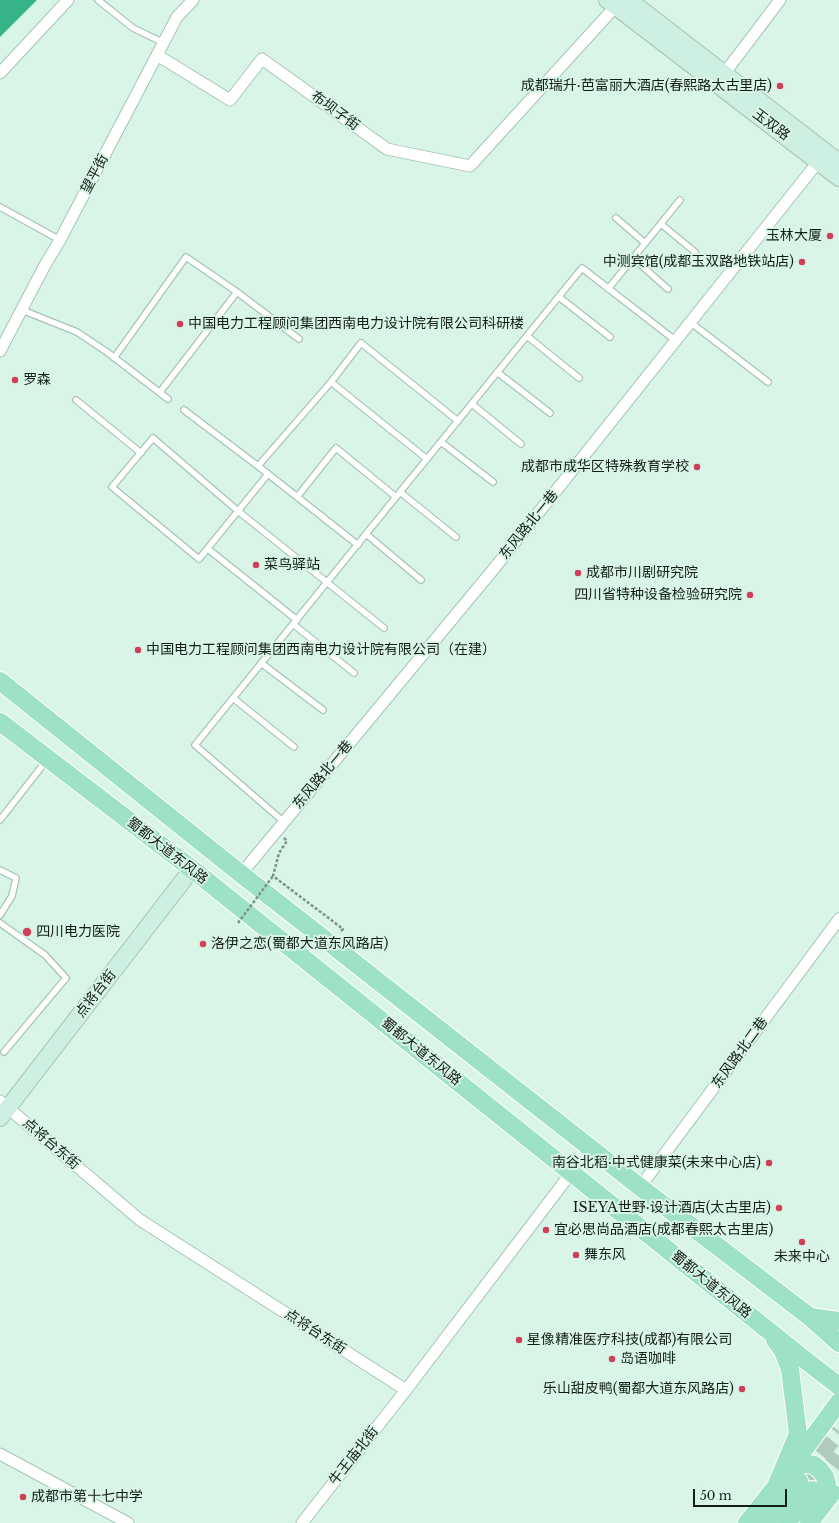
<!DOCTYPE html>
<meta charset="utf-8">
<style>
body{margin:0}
#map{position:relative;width:839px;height:1523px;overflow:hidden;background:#d8f5e7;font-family:"Libre Baskerville",serif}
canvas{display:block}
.scale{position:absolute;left:693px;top:1489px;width:94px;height:18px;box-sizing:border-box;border:2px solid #141e19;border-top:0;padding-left:5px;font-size:12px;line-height:14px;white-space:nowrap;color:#141e19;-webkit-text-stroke:3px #d8f5e7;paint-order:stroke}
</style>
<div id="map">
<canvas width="839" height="1523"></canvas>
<div class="scale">50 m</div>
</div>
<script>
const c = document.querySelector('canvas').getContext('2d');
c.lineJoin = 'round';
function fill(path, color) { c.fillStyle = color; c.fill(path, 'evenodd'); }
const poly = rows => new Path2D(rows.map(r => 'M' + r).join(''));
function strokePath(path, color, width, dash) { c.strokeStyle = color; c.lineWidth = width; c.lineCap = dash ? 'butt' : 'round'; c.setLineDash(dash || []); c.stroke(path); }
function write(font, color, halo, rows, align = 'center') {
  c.font = font + ' "Libre Baskerville","Noto Sans SC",serif'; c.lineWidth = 4; c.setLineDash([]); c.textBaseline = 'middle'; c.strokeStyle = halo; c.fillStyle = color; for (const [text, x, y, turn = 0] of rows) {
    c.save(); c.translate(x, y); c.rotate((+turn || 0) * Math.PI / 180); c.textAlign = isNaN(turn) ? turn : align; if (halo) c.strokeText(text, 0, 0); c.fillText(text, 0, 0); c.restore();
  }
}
fill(poly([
 [0,0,37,0,0,37]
]), '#36b688');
strokePath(poly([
 [803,1475,839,1431],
 [815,1486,839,1456]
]), '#b1cabe', 18, [18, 9]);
const lane = poly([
 [98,0,133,28,164,43],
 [0,207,60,240],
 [616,218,645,243],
 [661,224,695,252],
 [633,258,668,289],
 [608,289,680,200],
 [237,292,299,339],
 [559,297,610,337],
 [22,310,77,332,107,352,168,399],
 [690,322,768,382],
 [527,336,579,378],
 [114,358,186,257,237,292,160,392],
 [497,372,550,413],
 [331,382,258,466,358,545],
 [76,400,141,453],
 [472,404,521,444],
 [184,410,258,466],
 [441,442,493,482],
 [427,459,331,382,361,343,458,421],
 [268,474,238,511,199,559,112,487,153,438,238,511,384,628],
 [400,492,456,537],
 [297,497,336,448,396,497],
 [366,534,421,580],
 [208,549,297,620],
 [293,624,354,673],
 [261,663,323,710],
 [233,698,294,747],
 [0,820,46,761],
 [284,822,195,745,396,497,582,268,676,341],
 [0,870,16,878,12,896,0,915],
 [0,923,45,955,66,978,4,1052]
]);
const street = poly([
 [157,55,230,100,262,59,387,149,470,166,615,7],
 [0,73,68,0],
 [724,74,780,0],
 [0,351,45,265,60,240,177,17,193,0],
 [241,874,492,571,822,157],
 [0,1101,140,1220,406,1390],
 [640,1187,839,919],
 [0,1454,128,1523],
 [302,1523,406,1390,571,1173]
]);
const secondary = poly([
 [607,0,839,178],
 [629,0,839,162],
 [0,1118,192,869]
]);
const primary = poly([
 [0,681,241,874,332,945,640,1187,810,1317,839,1343],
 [0,722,192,869,809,1363,839,1386],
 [810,1317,839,1321],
 [775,1340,783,1351,790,1369,798,1434,777,1484],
 [789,1470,799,1465,808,1464,814,1465,820,1470,825,1477,827,1484,824,1503],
 [747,1523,789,1470,839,1402],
 [766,1523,799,1481],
 [787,1523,812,1490],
 [809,1523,832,1493]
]);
strokePath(lane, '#a7c4b6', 8);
strokePath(street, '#a7c4b6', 13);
strokePath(secondary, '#a7c4b6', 18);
strokePath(primary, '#fff', 20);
strokePath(poly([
 [284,838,287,841,279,853,273,876,343,929,340,933]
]), '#7e9288', 2.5, [3, 2]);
strokePath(lane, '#fff', 5.5);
strokePath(street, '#fff', 11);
strokePath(secondary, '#cef0e2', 16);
strokePath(primary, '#9de1c6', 18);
strokePath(poly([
 [238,923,273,876]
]), '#7e9288', 2.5, [3, 2]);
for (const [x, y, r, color] of [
 [780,86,4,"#cf3f58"],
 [830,236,4,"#cf3f58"],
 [802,262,4,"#cf3f58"],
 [180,324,4,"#cf3f58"],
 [15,380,4,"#cf3f58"],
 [697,467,4,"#cf3f58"],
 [256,565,4,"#cf3f58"],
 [578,573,4,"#cf3f58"],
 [750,595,4,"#cf3f58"],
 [138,650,4,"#cf3f58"],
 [27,932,5,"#cf3f58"],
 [203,944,4,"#cf3f58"],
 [769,1163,4,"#cf3f58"],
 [779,1208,4,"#cf3f58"],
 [546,1230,4,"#cf3f58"],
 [802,1242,4,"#cf3f58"],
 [576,1255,4,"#cf3f58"],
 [519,1340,4,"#cf3f58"],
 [612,1359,4,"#cf3f58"],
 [742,1389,4,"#cf3f58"],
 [23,1497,4,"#cf3f58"]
]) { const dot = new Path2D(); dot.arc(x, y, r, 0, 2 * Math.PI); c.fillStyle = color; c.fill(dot); strokePath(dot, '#d8f5e7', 1.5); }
write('14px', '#141e19', '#d8f5e7', [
 ["成都瑞升·芭富丽大酒店(春熙路太古里店)",772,86,"right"],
 ["玉林大厦",822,236,"right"],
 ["中测宾馆(成都玉双路地铁站店)",794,262,"right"],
 ["中国电力工程顾问集团西南电力设计院有限公司科研楼",188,324],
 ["罗森",23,380],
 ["成都市成华区特殊教育学校",689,467,"right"],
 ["菜鸟驿站",264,565],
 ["成都市川剧研究院",586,573],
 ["四川省特种设备检验研究院",742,595,"right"],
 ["中国电力工程顾问集团西南电力设计院有限公司（在建）",146,650],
 ["四川电力医院",36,932],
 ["洛伊之恋(蜀都大道东风路店)",211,944],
 ["南谷北稻·中式健康菜(未来中心店)",761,1163,"right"],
 ["ISEYA世野·设计酒店(太古里店)",771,1208,"right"],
 ["宜必思尚品酒店(成都春熙太古里店)",554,1230],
 ["舞东风",584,1255],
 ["未来中心",802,1257,"center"],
 ["星像精准医疗科技(成都)有限公司",527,1340],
 ["岛语咖啡",620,1359],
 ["乐山甜皮鸭(蜀都大道东风路店)",734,1389,"right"],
 ["成都市第十七中学",31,1497]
], 'left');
write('14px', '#141e19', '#d8f5e7', [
 ["布坝子街",335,111,36],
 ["玉双路",771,125,37],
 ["望平街",95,174,-62],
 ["东风路北一巷",529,525,-51],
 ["东风路北一巷",323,775,-50],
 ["蜀都大道东风路",167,851,38],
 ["点将台街",96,994,-52],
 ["蜀都大道东风路",421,1052,39],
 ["东风路北二巷",740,1053,-54],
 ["点将台东街",51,1144,41],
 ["蜀都大道东风路",711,1285,39],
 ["点将台东街",315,1332,33],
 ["牛王庙北街",354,1456,-52]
]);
</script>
